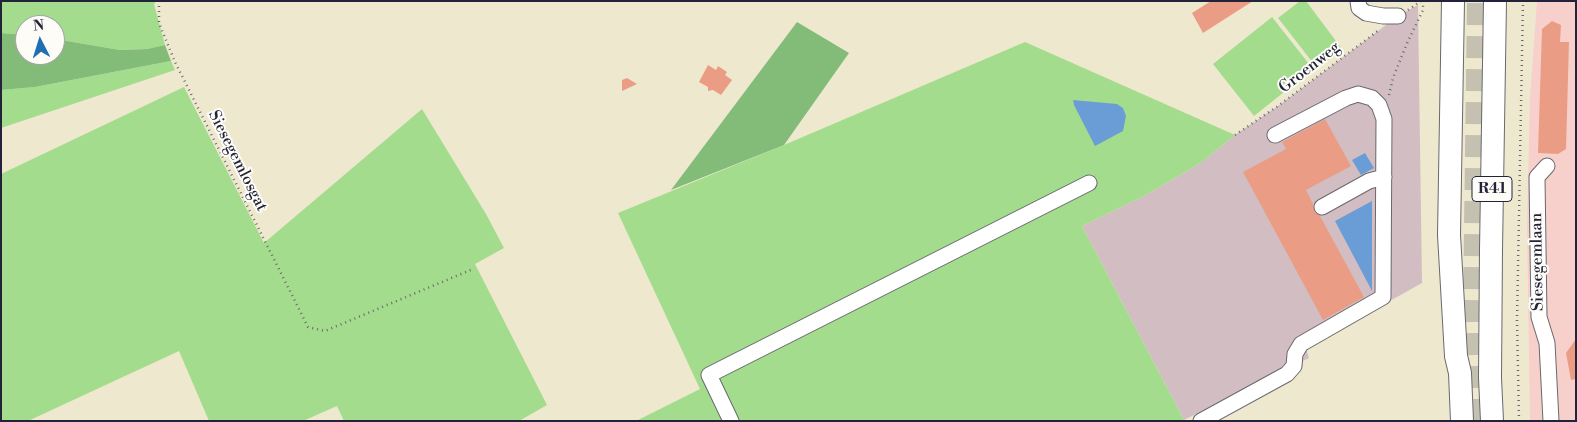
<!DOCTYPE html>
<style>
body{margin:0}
#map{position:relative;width:1577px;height:422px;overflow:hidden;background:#eee9ce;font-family:"Libre Bodoni",serif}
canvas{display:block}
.frame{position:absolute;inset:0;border:2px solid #22223b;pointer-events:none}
.north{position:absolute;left:15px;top:15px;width:50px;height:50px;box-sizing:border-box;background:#fdfcf7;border:1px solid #a5a5ac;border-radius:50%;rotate:355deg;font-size:14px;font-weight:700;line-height:20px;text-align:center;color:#22223b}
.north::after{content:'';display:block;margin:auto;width:18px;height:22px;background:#1f6fb2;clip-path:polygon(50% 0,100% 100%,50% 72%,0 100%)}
</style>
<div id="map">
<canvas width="1577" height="422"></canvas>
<div class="frame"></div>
<div class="north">N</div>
</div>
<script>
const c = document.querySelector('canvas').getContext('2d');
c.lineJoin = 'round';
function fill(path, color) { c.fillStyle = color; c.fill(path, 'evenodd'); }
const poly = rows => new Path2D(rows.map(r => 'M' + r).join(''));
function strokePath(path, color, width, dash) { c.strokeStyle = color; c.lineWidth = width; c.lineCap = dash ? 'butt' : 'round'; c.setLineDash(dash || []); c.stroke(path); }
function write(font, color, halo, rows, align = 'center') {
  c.font = font + ' "Libre Bodoni",serif'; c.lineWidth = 4; c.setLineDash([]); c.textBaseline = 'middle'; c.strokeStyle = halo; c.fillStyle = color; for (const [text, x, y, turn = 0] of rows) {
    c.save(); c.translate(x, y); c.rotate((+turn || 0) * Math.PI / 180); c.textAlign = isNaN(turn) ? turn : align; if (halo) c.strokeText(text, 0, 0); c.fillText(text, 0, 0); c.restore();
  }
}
fill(poly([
 [1537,1,1572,1,1576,3,1576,421,1530,421,1527,226,1530,97]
]), '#f7d0cb');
fill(poly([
 [1418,5,1422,283,1306,348,1309,358,1184,420,1082,226,1146,195,1202,162,1235,135,1278,106,1398,16]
]), '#d2bec2');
fill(poly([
 [1,1,156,1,154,4,165,45,147,49,120,50,55,39,55,25,25,25,25,35,1,33],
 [1300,1,1306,1,1342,49,1317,68,1278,18],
 [1272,17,1313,69,1254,116,1213,64],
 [1025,42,1235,135,1202,162,1146,195,1082,226,1184,420,636,421,700,389,618,213,784,145],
 [171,61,175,70,1,128,1,90,35,87],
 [184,87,264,243,422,109,486,214,504,248,475,264,547,405,519,421,344,421,337,406,303,421,209,421,179,351,28,421,1,421,1,174]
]), '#a4dc8d');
fill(poly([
 [797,22,849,53,784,145,671,190],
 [1,33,25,35,25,55,55,55,55,39,120,50,147,49,165,45,171,61,35,87,1,90]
]), '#83bc78');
fill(poly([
 [1073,100,1117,104,1123,108,1126,116,1123,131,1095,146,1074,105],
 [1365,153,1374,168,1361,175,1352,160],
 [1372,201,1372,291,1335,221]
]), '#6a9dd6');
fill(poly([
 [1211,1,1253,1,1203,33,1192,13],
 [1552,21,1561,25,1560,42,1569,42,1566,149,1558,154,1538,153,1542,29],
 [708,65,716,70,718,66,727,72,725,75,732,80,721,95,713,90,708,91,708,87,699,82],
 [627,78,637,84,622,91,622,80],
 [1325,119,1351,166,1306,190,1313,204,1314,211,1320,216,1364,297,1323,320,1243,172,1286,149,1282,142],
 [1576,339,1576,379,1571,380,1566,353]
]), '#ea9d84');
strokePath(poly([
 [1477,421,1474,305,1478,1]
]), '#c5c1b1', 22, [22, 11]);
const minor = poly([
 [1358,1,1359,8,1366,13,1383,16,1398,16],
 [1547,166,1537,177,1539,317,1547,343,1551,421],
 [1322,207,1369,181,1384,177],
 [731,421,709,375,1089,183],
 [1201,421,1287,374,1294,366,1295,354,1301,344,1383,297,1384,119,1379,105,1372,98,1358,94,1346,98,1275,135]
]);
const highway = poly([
 [1453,1,1449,235,1456,356,1460,373,1462,421],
 [1492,421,1490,378,1491,250,1495,1]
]);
strokePath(minor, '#69686e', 17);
strokePath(highway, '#69686e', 24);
strokePath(poly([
 [159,1,159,23,175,62,308,327,325,331,473,269],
 [1408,10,1421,1],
 [1389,95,1393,78,1408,41,1423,10,1423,1],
 [1235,135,1278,106,1379,30],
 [1519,421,1517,320,1523,1]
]), '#69686e', 2.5, [1, 4]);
strokePath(minor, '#fff', 15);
strokePath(highway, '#fff', 22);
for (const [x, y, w] of [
 [1492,189,40]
]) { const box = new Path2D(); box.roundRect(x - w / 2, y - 12.5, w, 25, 4); c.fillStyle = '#fdfcf7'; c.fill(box); strokePath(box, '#22223b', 1); }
write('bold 15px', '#22223b', null, [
 ["R41",1492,189]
]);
write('16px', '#22223b', '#fdfcf7', [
 ["Groenweg",1310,68,-38],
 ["Siesegemlosgat",237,161,63],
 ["Siesegemlaan",1538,262,-91]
]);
</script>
